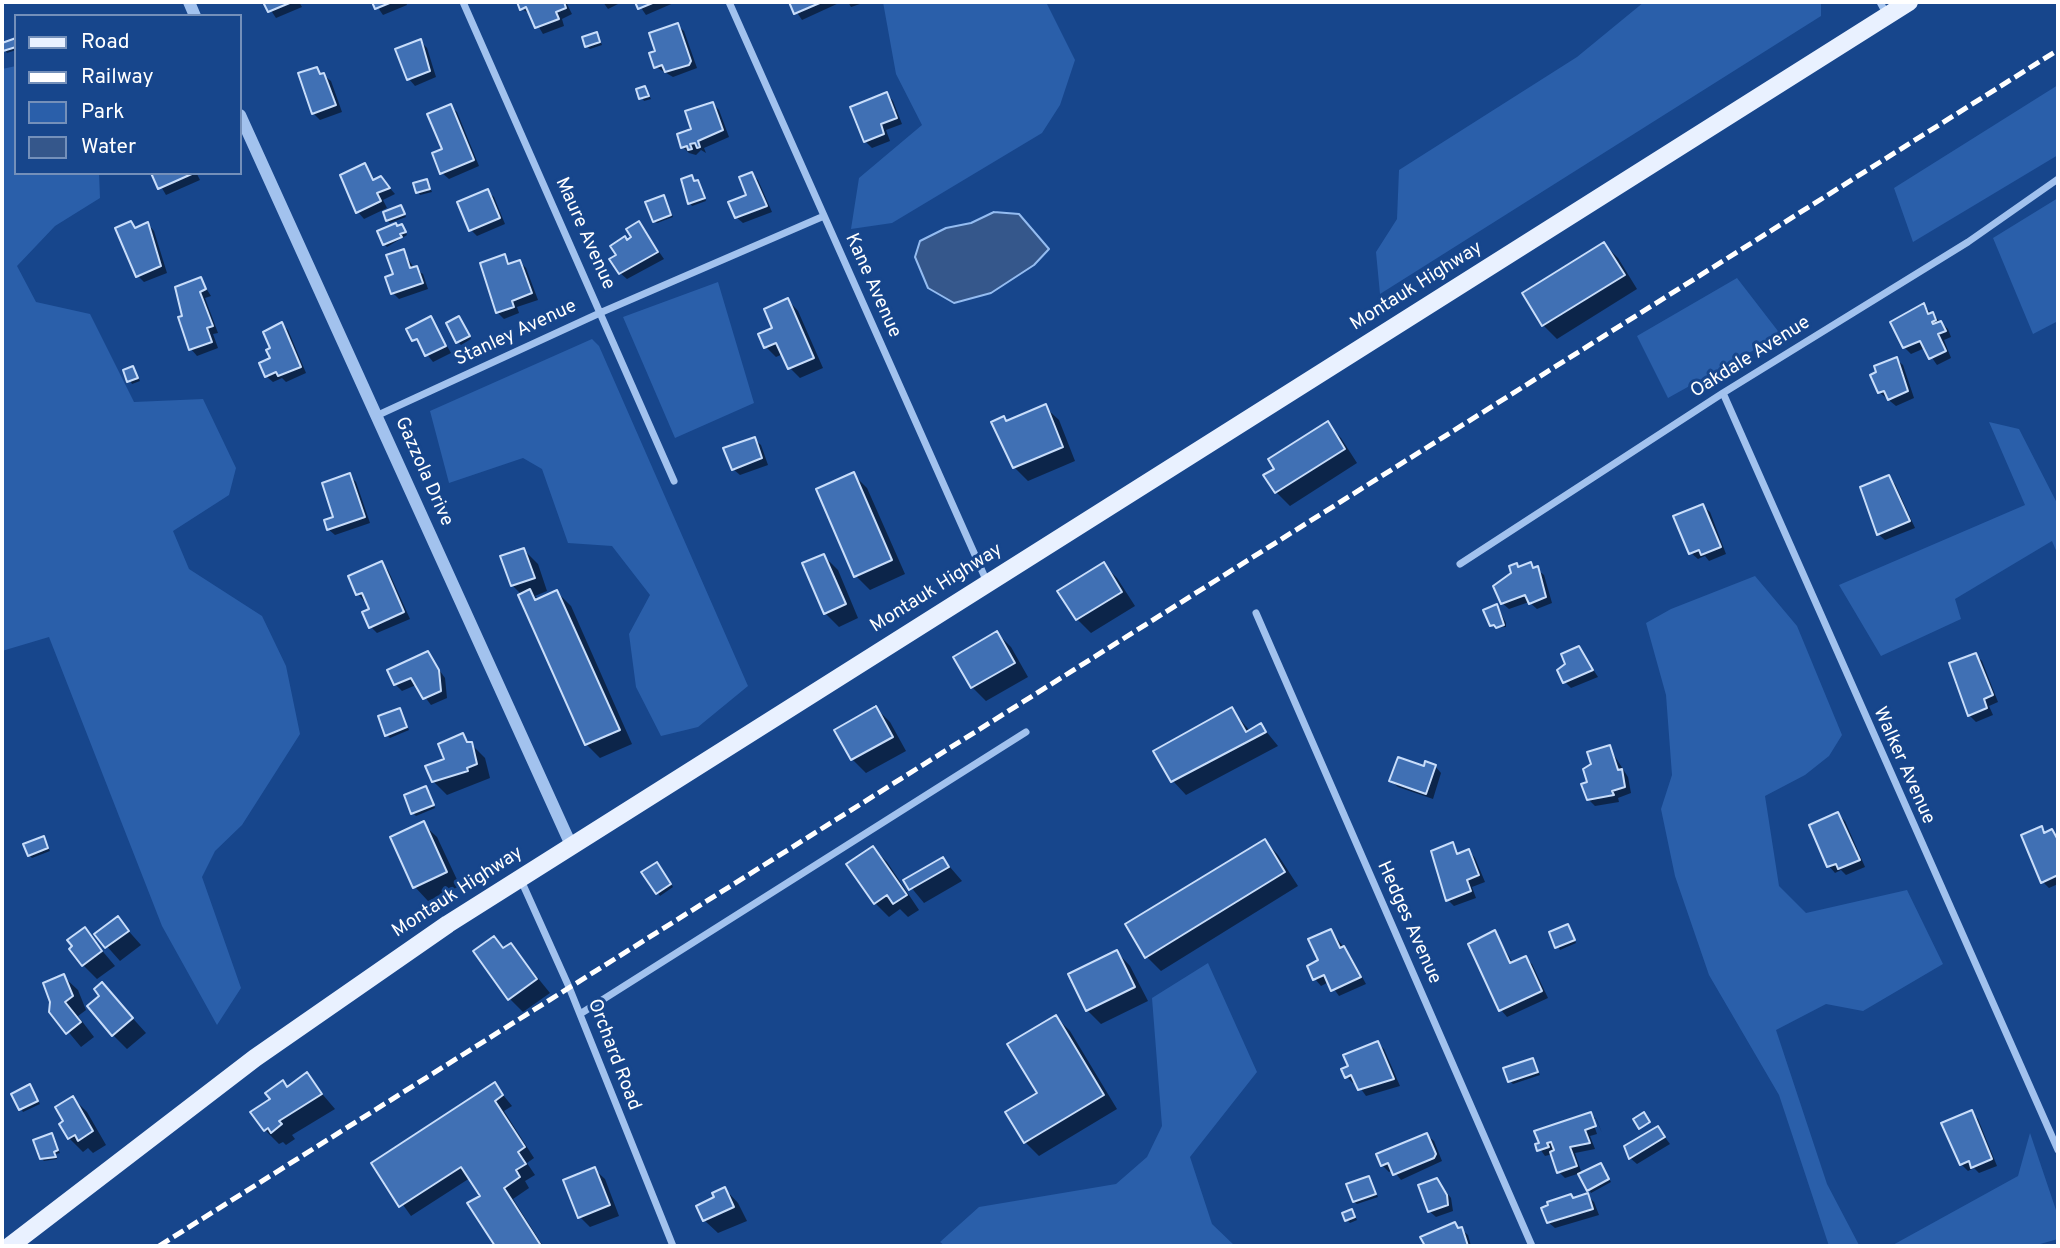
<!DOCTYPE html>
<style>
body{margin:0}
#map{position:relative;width:2060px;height:1248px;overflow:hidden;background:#17468c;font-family:Overpass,sans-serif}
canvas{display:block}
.frame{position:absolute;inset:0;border:4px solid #fff;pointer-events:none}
.legend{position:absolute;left:14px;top:14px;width:228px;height:161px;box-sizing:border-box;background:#17468c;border:2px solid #7490ba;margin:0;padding:9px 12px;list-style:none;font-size:21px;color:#fff}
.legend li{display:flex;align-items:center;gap:14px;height:35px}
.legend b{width:35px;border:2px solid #7490ba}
</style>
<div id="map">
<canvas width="2060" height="1248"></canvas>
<div class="frame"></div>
<ul class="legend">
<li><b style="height:9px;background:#e9f1ff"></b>Road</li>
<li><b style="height:9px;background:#fff"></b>Railway</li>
<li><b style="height:19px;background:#2a5faa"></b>Park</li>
<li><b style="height:19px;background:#35578b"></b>Water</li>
</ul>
</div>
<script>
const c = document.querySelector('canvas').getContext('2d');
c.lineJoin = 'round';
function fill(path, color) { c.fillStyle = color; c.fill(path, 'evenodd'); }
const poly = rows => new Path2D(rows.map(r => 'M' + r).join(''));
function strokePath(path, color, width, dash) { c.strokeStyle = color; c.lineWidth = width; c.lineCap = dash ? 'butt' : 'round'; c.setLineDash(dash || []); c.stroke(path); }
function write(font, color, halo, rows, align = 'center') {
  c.font = font + ' Overpass,sans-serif'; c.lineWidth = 6; c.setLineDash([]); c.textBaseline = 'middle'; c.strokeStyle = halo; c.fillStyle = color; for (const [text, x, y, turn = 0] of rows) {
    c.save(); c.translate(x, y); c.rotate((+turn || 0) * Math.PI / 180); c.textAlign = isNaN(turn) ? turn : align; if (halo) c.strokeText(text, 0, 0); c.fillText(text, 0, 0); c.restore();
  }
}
fill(poly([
 [883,2,1046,2,1075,60,1060,105,1042,133,892,223,851,229,859,178,922,125,896,74],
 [1644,2,1821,2,1821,16,1380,294,1376,252,1397,219,1399,170,1577,57],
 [16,66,16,173,99,173,100,198,55,226,17,266,36,302,90,314,134,402,203,399,236,468,229,495,173,531,189,569,262,616,286,666,300,734,242,825,215,851,202,877,241,988,217,1025,162,926,49,637,2,651,2,69],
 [2058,85,2058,155,1913,242,1894,188],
 [2058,198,2058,321,2033,334,1993,238],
 [1737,278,1781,335,1668,398,1637,336],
 [718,282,754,403,675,438,623,317],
 [592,339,599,346,748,686,698,727,661,736,636,687,629,634,650,595,612,546,568,543,542,469,523,458,449,483,430,411],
 [1989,422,2019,429,2058,505,2058,555,2052,541,1955,599,1961,619,1881,656,1839,585,2025,505],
 [1755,576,1797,626,1842,735,1829,756,1805,775,1765,796,1779,886,1806,913,1907,890,1943,964,1863,1011,1826,1004,1776,1030,1827,1184,1859,1245,1867,1246,1829,1246,1779,1095,1709,975,1675,876,1661,809,1672,775,1666,695,1646,623,1671,609],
 [1208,963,1257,1072,1190,1157,1212,1224,1235,1246,945,1246,940,1242,979,1207,1116,1184,1147,1157,1162,1126,1152,998],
 [2030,1133,2058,1216,2058,1239,2033,1246,1891,1246,2018,1176]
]), '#2a5faa');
const water = poly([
 [994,212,1019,214,1049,249,1034,265,991,293,954,303,928,288,915,257,920,241,946,228,971,223,994,212]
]);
fill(water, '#35578b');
strokePath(water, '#94bcf1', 2);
fill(poly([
 [261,2,299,2,302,7,276,18,266,3],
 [374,2,406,2,407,5,383,15],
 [519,2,566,2,572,14,562,19,564,26,543,34,531,14,523,10,535,6,522,9],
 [603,2,622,2,608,9],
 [637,2,676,2,646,15],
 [790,2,838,2,839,3,802,20],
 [848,2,859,2,860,4,851,7],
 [677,25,684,31,697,68,673,77,656,67,657,53],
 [597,34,602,45,590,49,587,46],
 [16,40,16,50,7,53,5,50],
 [420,41,427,48,436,77,415,86,409,79],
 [316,69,331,81,342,112,320,120,313,113],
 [645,88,651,99,644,101,638,90],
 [887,94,893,101,902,124,886,130,890,141,872,148,865,141],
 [713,104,719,110,729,137,704,148,706,153,701,150,696,155,689,153,683,147],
 [450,106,457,112,479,166,449,179,442,173],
 [365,165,375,180,381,178,395,194,383,200,387,208,364,219,358,212,343,176],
 [153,173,200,173,197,174,200,180,166,195],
 [752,174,758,180,772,212,743,223,736,217,748,196],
 [691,177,700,185,706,201,692,206,690,203],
 [427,181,432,192,420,195,418,192],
 [487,191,494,197,505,224,477,236,471,230],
 [663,197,673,217,657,223,654,221],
 [401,207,406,217,390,223,387,220],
 [131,223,137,229,148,224,154,231,167,273,144,282,138,276],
 [639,223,664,259,627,279,620,273,628,241,633,238],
 [398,228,404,229,407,235,387,247,384,244],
 [1604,244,1618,258,1637,289,1557,339,1543,325],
 [403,251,414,268,423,274,428,289,399,299,393,293],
 [504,256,512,265,520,262,526,268,538,300,517,307,519,313,504,319,497,312],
 [200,279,211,296,205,298,218,333,213,334,218,348,197,356,191,349,184,316],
 [788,300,798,311,823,368,800,378,790,368,783,354,776,357,766,347],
 [1923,305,1948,329,1951,337,1944,340,1951,358,1937,365,1925,348,1911,354,1904,347],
 [431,318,451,353,433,362,408,330],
 [462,321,471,339,461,345,458,342],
 [282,324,288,330,306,373,286,382,282,378,273,382,266,376],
 [1896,359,1903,365,1914,398,1896,406,1879,392],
 [133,368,140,381,132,384,125,371],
 [1045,407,1059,420,1075,461,1028,481,1014,467,1004,418,1008,422],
 [1327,424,1341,438,1357,463,1290,506,1276,492,1276,469],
 [754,439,761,445,768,465,740,475,733,469],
 [853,474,867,488,905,574,870,590,856,576],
 [350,476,356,482,370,523,335,535,328,529,335,518],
 [1888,477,1895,484,1915,528,1885,540,1878,534,1868,508],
 [1703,506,1710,512,1726,554,1709,561,1705,556,1698,559,1691,553],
 [524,550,538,564,547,591,535,596,539,600,557,592,571,606,632,744,600,758,586,744,522,595,512,585],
 [824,556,838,570,858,618,839,627,825,613],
 [381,563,388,570,410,619,377,633,371,627,371,610,367,600,364,601,358,594],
 [1103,564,1117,578,1135,606,1091,633,1077,619,1060,591],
 [1530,564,1544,575,1552,603,1537,609,1529,602,1509,609,1502,603,1517,565,1520,568],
 [1497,606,1506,623,1506,627,1495,628,1492,625],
 [997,633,1011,647,1028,677,986,701,972,687],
 [1579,648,1598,677,1571,688,1565,682],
 [427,653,445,678,447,698,431,705,416,685,402,691,395,684],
 [1976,655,1982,661,1998,702,1989,706,1993,715,1976,722,1969,715],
 [876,708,890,722,906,751,866,773,852,759],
 [1231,709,1250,731,1261,725,1278,746,1186,795,1173,781,1156,752],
 [399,710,409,730,390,738,387,735],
 [463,736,485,758,490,778,447,795,433,781],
 [1609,747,1628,777,1631,793,1618,798,1619,802,1595,806,1588,799,1594,765],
 [1435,766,1441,773,1433,799,1398,787,1391,781],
 [426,788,435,808,416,816,413,813],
 [1838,814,1845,821,1865,867,1846,875,1841,870,1835,873,1829,866],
 [423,824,437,837,460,886,428,901,415,887],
 [2041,829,2047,834,2052,831,2058,838,2058,884,2049,888,2043,882],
 [43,839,50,851,32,858,29,855],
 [1265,841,1278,855,1298,886,1161,971,1147,957],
 [1452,844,1460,855,1469,851,1475,858,1485,882,1472,887,1476,898,1454,906,1448,900],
 [873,848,887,862,919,910,908,917,900,909,889,917,875,903],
 [943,859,962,881,924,903,905,880],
 [659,867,673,887,660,896,644,873],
 [117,918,141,945,120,961,96,934],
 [1568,926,1576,943,1560,950,1551,933],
 [84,929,115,966,97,979,83,965],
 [1331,931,1350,955,1366,984,1339,996,1329,982,1321,986,1315,979],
 [1495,933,1513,963,1525,958,1532,964,1548,998,1507,1017,1501,1010,1470,944],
 [494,938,505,949,511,945,550,993,523,1012,509,998],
 [1117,952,1130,966,1148,1001,1101,1024,1087,1010],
 [64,977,78,990,86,1010,78,1016,94,1037,81,1047,51,1011],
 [102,984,146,1033,127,1049,113,1035,102,996],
 [1056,1017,1070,1031,1117,1109,1039,1156,1025,1142,1007,1113,1039,1093],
 [1378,1043,1384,1049,1400,1086,1366,1096,1356,1082,1353,1083,1347,1077],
 [1533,1060,1540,1075,1513,1084,1510,1081],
 [306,1075,335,1109,292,1135,295,1139,286,1145,283,1142,279,1144,265,1130,272,1099,283,1083,288,1088],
 [495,1085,512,1106,504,1111,534,1158,527,1163,535,1175,525,1181,529,1188,513,1199,543,1246,497,1246,470,1204,482,1196,470,1178,411,1216,373,1163],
 [30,1086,40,1104,23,1112,13,1095],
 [73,1098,87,1112,106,1145,93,1153,88,1148,83,1152,69,1138,66,1122],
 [1971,1112,1978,1119,1997,1166,1979,1173,1974,1168,1968,1171,1961,1164],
 [1591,1114,1597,1120,1602,1133,1596,1119,1592,1119,1597,1134,1590,1136,1595,1149,1575,1153,1582,1174,1603,1167,1611,1182,1591,1193,1580,1173,1565,1178,1559,1172,1553,1154,1545,1156,1537,1145],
 [1658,1128,1670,1144,1637,1164,1630,1158],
 [51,1135,60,1153,56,1154,57,1159,44,1161,41,1158],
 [1427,1135,1434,1141,1442,1161,1401,1180,1393,1170,1389,1172,1382,1165],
 [594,1169,605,1179,619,1216,590,1227,580,1217],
 [1369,1178,1378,1197,1357,1204,1354,1202],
 [1437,1180,1451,1198,1453,1211,1436,1217,1429,1211],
 [725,1189,738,1203,747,1221,718,1233,704,1220],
 [1587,1195,1594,1202,1599,1215,1555,1228,1548,1222,1571,1196,1575,1199],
 [1352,1211,1357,1220,1350,1223,1347,1220],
 [1455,1224,1468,1235,1471,1246,1427,1246,1423,1238]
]), '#0007');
const building = poly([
 [263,2,292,2,268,12,263,2],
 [372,2,392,2,375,9,372,2],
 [517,2,564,2,566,8,556,12,559,19,535,28,526,7,520,10,517,2],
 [635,2,655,2,638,9,635,2],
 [789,2,822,2,794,14,789,2],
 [678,23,691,61,689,65,665,72,662,65,654,68,649,53,655,51,649,33,678,23],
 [597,32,600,42,585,47,582,37,597,32],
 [16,38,16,47,3,51,2,43,16,38],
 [421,39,430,71,407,80,395,49,421,39],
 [317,67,320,74,324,73,336,105,312,114,298,73,317,67],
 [645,86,649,96,639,99,636,89,645,86],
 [887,92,897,118,881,124,884,134,864,142,850,107,887,92],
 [713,102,723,130,698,141,700,147,697,148,695,143,690,144,692,149,688,150,687,146,681,148,677,134,691,129,685,111,713,102],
 [451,104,474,160,440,174,432,153,442,149,427,114,451,104],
 [365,163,373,180,381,176,390,188,377,193,381,201,356,213,340,175,365,163],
 [752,172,767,206,735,218,728,202,746,195,739,177,752,172],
 [151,173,194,173,158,189,151,173],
 [692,175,694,181,698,180,705,198,688,204,681,179,692,175],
 [427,179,430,189,416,193,413,183,427,179],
 [488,189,500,218,469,231,457,202,488,189],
 [664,195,671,215,653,222,645,202,664,195],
 [401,205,405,214,386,221,383,212,401,205],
 [131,221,135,228,148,222,161,266,136,277,115,228,131,221],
 [639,221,658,252,619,274,609,259,616,255,610,246,625,236,627,240,631,237,626,229,639,221],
 [396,223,397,226,402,224,406,232,400,234,402,237,383,245,377,231,396,223],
 [1604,242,1625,275,1542,326,1522,293,1604,242],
 [404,249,410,268,417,266,423,283,391,294,385,277,393,274,386,255,404,249],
 [505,254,508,264,520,260,532,293,512,301,514,307,496,313,480,263,505,254],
 [201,277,206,289,200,292,213,326,207,328,212,342,189,350,178,317,182,316,175,287,201,277],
 [788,298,814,358,788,369,776,343,764,348,758,334,772,328,764,309,788,298],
 [1924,303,1928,314,1933,312,1936,320,1932,322,1933,324,1941,321,1946,331,1938,334,1946,351,1929,359,1920,341,1903,348,1890,322,1924,303],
 [431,316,446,346,425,356,417,339,412,341,406,329,431,316],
 [459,316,470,336,456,343,446,323,459,316],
 [282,322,301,367,278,376,276,372,265,377,259,363,270,358,266,350,270,348,263,332,282,322],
 [1897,357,1908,391,1888,400,1884,391,1878,393,1870,375,1876,372,1874,366,1897,357],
 [133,366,138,378,127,382,123,370,133,366],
 [1046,404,1063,447,1013,468,991,422,1004,416,1006,421,1046,404],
 [1328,421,1345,449,1275,493,1263,475,1274,469,1268,459,1328,421],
 [755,437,762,458,732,470,723,448,755,437],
 [854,472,892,560,854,577,816,489,854,472],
 [350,473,365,517,327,530,324,520,333,517,322,483,350,473],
 [1889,475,1910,521,1877,535,1860,487,1889,475],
 [1703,504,1721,547,1701,555,1699,550,1689,554,1673,516,1703,504],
 [524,548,535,578,511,586,500,556,524,548],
 [824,554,846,604,824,614,802,563,824,554],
 [382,561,404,612,369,628,362,612,369,609,362,593,356,595,348,576,382,561],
 [1104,562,1122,592,1076,620,1057,591,1104,562],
 [1531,562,1533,568,1538,566,1546,597,1529,604,1525,595,1501,604,1493,586,1511,573,1509,566,1517,563,1518,567,1531,562],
 [530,589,535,600,557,590,620,730,585,745,518,595,530,589],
 [1497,604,1504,625,1496,628,1494,625,1490,626,1483,610,1497,604],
 [997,631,1015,663,971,688,953,657,997,631],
 [1579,646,1593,670,1563,683,1557,670,1565,664,1561,654,1579,646],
 [428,651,439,670,441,691,423,699,411,678,394,685,387,670,428,651],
 [1976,653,1993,695,1984,699,1987,708,1968,716,1949,663,1976,653],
 [876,706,893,737,851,760,834,730,876,706],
 [1232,707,1246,732,1261,723,1266,732,1171,782,1153,751,1232,707],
 [400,708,407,727,385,736,378,716,400,708],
 [463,733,467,742,472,742,477,764,467,768,468,771,432,782,425,766,444,759,438,744,463,733],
 [1610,745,1618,770,1622,769,1625,787,1612,791,1614,795,1587,800,1581,784,1587,782,1583,769,1591,764,1587,752,1610,745],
 [1398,757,1424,766,1425,761,1436,765,1426,794,1389,781,1398,757],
 [426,786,434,805,411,814,404,795,426,786],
 [1838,812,1860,860,1838,869,1836,864,1827,867,1809,825,1838,812],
 [424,821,447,872,413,888,390,837,424,821],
 [2042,826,2044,833,2052,829,2058,840,2058,875,2041,883,2021,835,2042,826],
 [44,836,48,848,28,856,23,844,44,836],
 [1265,839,1285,872,1145,958,1125,924,1265,839],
 [1453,842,1457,854,1469,849,1479,875,1467,880,1471,891,1446,901,1431,851,1453,842],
 [873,846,907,895,893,904,887,895,874,904,846,864,873,846],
 [943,857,949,867,909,890,903,880,943,857],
 [657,862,671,884,656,894,641,872,657,862],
 [118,916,129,931,105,948,94,934,118,916],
 [1568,924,1575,940,1555,948,1549,932,1568,924],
 [85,927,102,951,82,966,69,949,72,946,67,940,85,927],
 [1331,929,1340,948,1344,946,1361,977,1331,991,1324,975,1313,980,1307,966,1318,960,1308,939,1331,929],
 [1495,930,1510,963,1526,956,1542,991,1499,1011,1468,944,1495,930],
 [494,936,503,948,511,943,537,979,508,1000,473,951,494,936],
 [1117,950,1135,987,1086,1011,1068,974,1117,950],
 [64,974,73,996,65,1002,81,1022,66,1034,49,1012,50,1002,43,983,64,974],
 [102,982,133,1018,112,1036,87,1006,99,996,94,989,102,982],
 [1056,1015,1104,1095,1024,1143,1005,1112,1037,1093,1007,1044,1056,1015],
 [1378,1041,1394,1079,1358,1090,1351,1075,1345,1078,1341,1069,1348,1066,1343,1055,1378,1041],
 [1533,1058,1538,1072,1508,1082,1503,1068,1533,1058],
 [307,1072,322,1094,279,1121,282,1124,271,1133,268,1128,264,1131,250,1112,270,1099,265,1093,283,1080,287,1087,307,1072],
 [495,1082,503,1095,495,1101,525,1147,518,1152,526,1164,516,1170,520,1177,504,1188,540,1244,538,1246,495,1246,467,1203,480,1196,461,1167,399,1207,371,1163,495,1082],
 [30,1084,38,1101,19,1110,11,1094,30,1084],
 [73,1096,93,1131,78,1141,75,1135,68,1139,59,1124,63,1121,55,1107,73,1096],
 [1972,1110,1992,1159,1971,1168,1969,1161,1960,1165,1941,1123,1972,1110],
 [1591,1112,1596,1126,1585,1130,1590,1143,1570,1147,1577,1166,1557,1173,1550,1152,1554,1150,1551,1142,1547,1143,1549,1147,1537,1151,1535,1144,1539,1143,1534,1131,1591,1112],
 [1644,1112,1650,1122,1639,1129,1633,1119,1644,1112],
 [1658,1126,1665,1137,1629,1159,1624,1146,1658,1126],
 [52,1133,58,1150,54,1152,56,1157,40,1159,33,1140,52,1133],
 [1427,1133,1436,1154,1434,1158,1393,1175,1388,1163,1381,1166,1376,1154,1427,1133],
 [1601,1163,1609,1179,1587,1191,1578,1174,1601,1163],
 [595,1167,610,1205,578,1218,563,1180,595,1167],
 [1369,1176,1376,1194,1353,1202,1346,1184,1369,1176],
 [1437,1178,1447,1195,1448,1205,1428,1212,1418,1185,1437,1178],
 [725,1187,734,1207,703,1221,696,1206,714,1197,712,1193,725,1187],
 [1588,1193,1593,1209,1547,1223,1541,1208,1548,1205,1547,1202,1571,1194,1573,1198,1588,1193],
 [1352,1209,1355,1217,1345,1221,1342,1213,1352,1209],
 [1455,1222,1458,1228,1462,1227,1468,1246,1425,1246,1420,1237,1455,1222]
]);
fill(building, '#4070b4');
strokePath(building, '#c8ddfa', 2);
strokePath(poly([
 [463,2,674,481],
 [729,2,987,582],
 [1880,2,1887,15],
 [1723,393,2058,1150],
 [376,416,602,312,824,216],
 [1460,564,1723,393,1968,242,2058,179],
 [1256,613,1532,1246],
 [520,878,569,987,673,1246],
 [580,1014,1026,732]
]), '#a2c2ee', 7);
strokePath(poly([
 [189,2,195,16],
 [240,115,571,845]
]), '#a2c2ee', 12);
strokePath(poly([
 [10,1246,255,1058,448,924,1909,2]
]), '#e9f1ff', 18);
strokePath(poly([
 [159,1246,2058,50]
]), '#fff', 5, [12, 5]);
write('19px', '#fff', '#17468c', [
 ["Maure Avenue",584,234,66],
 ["Kane Avenue",872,286,66],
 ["Montauk Highway",1417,287,-32],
 ["Stanley Avenue",516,334,-25],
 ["Oakdale Avenue",1751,358,-32],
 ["Gazzola Drive",423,472,66],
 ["Montauk Highway",937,589,-32],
 ["Walker Avenue",1903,766,66],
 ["Montauk Highway",458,893,-33],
 ["Hedges Avenue",1408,923,66],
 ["Orchard Road",613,1055,69]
]);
</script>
